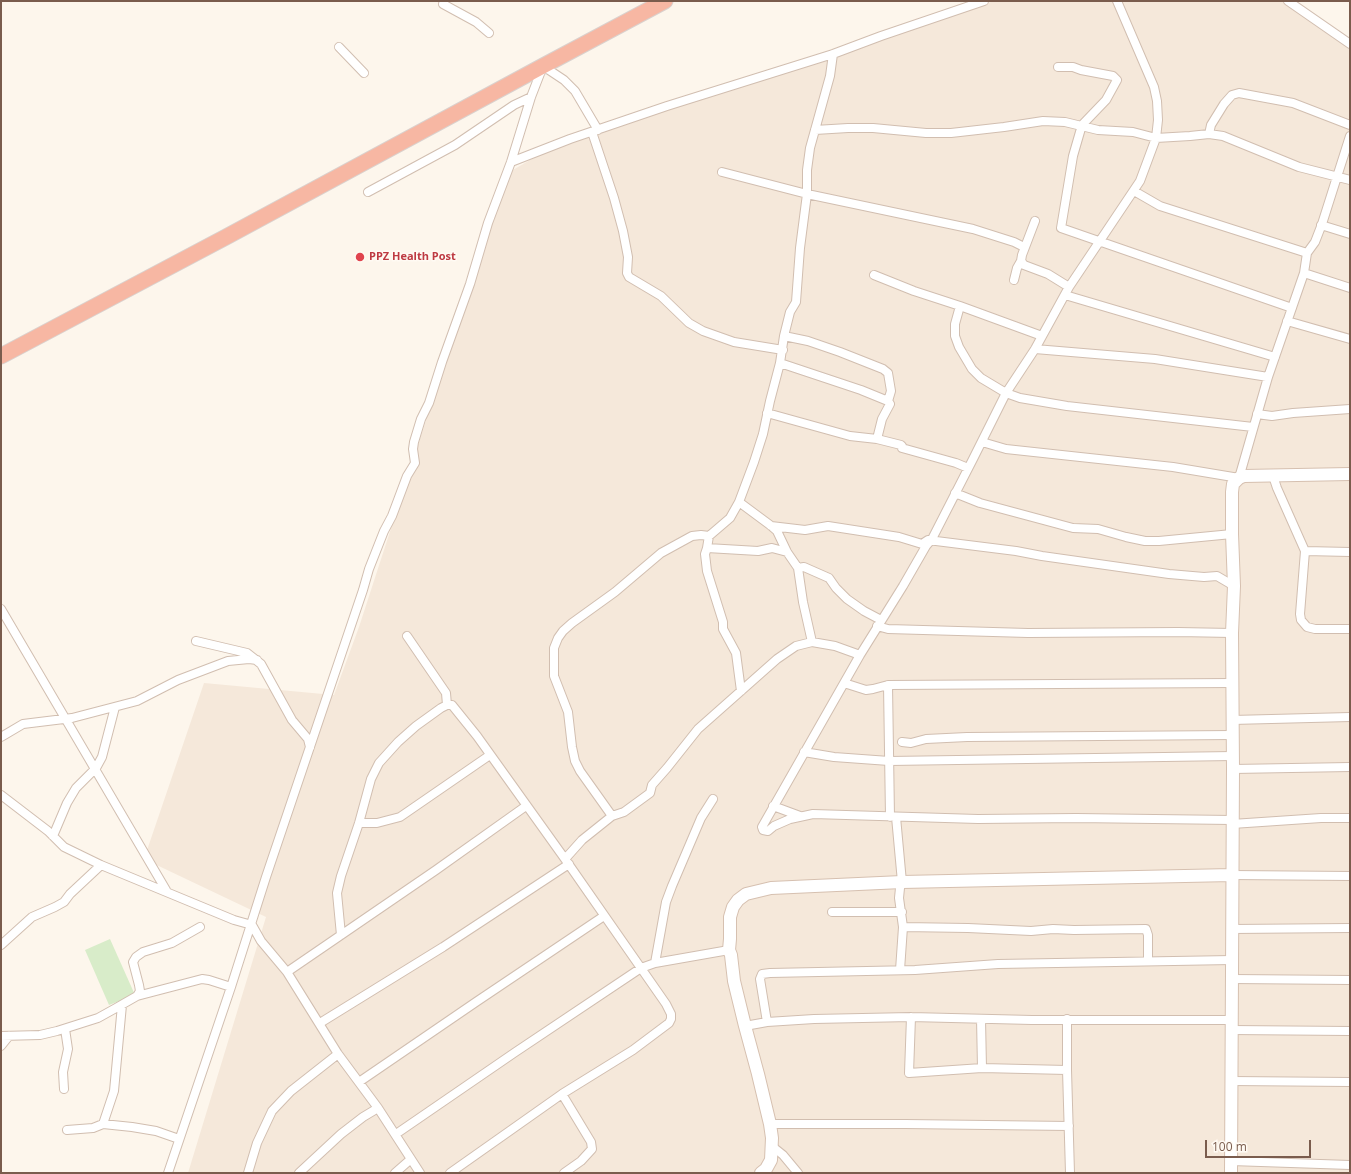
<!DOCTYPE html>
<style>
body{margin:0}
#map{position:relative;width:1351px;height:1174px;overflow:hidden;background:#fdf6ec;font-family:"Open Sans",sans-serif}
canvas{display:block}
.frame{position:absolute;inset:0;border:2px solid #7a5c4d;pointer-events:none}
.scale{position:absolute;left:1205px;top:1140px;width:106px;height:18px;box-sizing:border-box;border:2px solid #7a5c4d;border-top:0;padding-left:5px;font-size:12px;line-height:14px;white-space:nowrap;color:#7a5c4d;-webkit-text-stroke:3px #fffaf3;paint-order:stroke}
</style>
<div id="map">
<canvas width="1351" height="1174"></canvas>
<div class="frame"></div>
<div class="scale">100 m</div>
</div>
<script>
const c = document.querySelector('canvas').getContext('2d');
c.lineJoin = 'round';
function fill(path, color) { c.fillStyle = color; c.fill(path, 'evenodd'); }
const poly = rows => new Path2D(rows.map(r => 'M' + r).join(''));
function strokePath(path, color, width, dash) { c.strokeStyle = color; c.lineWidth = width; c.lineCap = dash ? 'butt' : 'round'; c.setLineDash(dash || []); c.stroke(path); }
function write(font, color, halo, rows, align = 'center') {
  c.font = font + ' "Open Sans",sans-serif'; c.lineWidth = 3; c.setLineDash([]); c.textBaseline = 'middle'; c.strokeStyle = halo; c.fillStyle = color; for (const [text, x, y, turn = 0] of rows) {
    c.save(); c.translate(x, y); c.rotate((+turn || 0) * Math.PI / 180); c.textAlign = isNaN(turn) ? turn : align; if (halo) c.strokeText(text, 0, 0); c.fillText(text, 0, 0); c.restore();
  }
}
fill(poly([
 [994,1,1283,1,1306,14,1350,47,1350,1173,188,1173,266,917,144,859,204,683,334,695,359,627,506,174,566,139]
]), '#f5e8da');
fill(poly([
 [110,939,135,995,109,1005,85,950]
]), '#d8ecc9');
const street = poly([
 [1117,1,1154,87,1157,101,1158,120,1156,138,1140,181,1069,287,1035,349,1006,393,973,459,932,539,926,546,903,586,860,655,762,827,763,830,768,831,774,826,790,819,813,814,978,819,1076,818,1232,820],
 [1288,1,1350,44],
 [443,4,476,22,489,33],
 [339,47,364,73],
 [833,54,830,76,810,148,807,170,807,194,800,248,796,302,790,312,784,336,780,363,770,401,763,434,754,462,739,502,730,518,709,536,701,535,692,536,661,553,615,592,572,623,563,631,558,638,554,648,554,676,568,712,572,747,575,761,580,771,612,816,624,812,650,793,652,785,667,768,698,729,777,659,796,646,812,642,835,646,860,655],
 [1058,67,1073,67,1081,70,1113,76,1117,80,1106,100,1082,125,1073,156,1061,228,1292,308],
 [815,130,848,128,873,128,926,133,951,133,1004,127,1043,121,1065,122,1098,130,1133,132,1156,138,1190,136,1209,134,1223,136,1299,167,1350,180],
 [592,132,614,198,623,231,628,257,627,273,629,277,661,296,689,323,703,331,734,342,783,350],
 [1209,134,1211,125,1224,104,1232,95,1239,93,1293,103,1350,125],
 [511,162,570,139,667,106,833,54,881,36,984,1],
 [722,172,807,194,973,229,1014,242,1024,247],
 [1134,191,1160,206,1307,253],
 [368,192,455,145,514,105,531,97],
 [1035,221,1022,255,1021,261,1024,265,1048,274,1069,287],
 [1321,225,1350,234],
 [1304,273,1350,288],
 [874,275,914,291,960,306,1042,336],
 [1014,280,1017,268,1021,261],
 [1065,295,1275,357],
 [960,306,955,324,955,336,959,347,972,369,981,378,1006,393,1020,398,1067,406,1253,427],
 [1287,321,1350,339],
 [784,336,808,341,840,352,883,369,888,373,891,391,888,401,890,404,882,419,877,439],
 [1035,349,1155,359,1268,377],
 [780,363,861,390,888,401],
 [767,413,850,436,877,439,901,445,902,446,902,448,956,463,968,468],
 [1257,414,1272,416,1293,413,1350,409],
 [982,442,1006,449,1173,467,1239,478,1268,377,1304,273,1307,253,1315,242,1322,224,1350,136],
 [1273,476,1277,488,1305,551,1350,552],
 [955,493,980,503,1073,528,1098,529,1126,537,1145,541,1159,541,1232,534],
 [739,502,770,525,777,531,787,552,798,568,803,602,812,642],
 [771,526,805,530,828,526,899,537,922,544,928,540,1016,551,1042,556,1169,574,1204,577,1217,576,1234,586],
 [709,536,707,548,705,554,707,571,723,622,723,629,736,653,741,691],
 [707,548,758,551,772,548,787,552],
 [1305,551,1300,614,1301,620,1307,627,1315,629,1350,629],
 [798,568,804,567,829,578,836,588,847,599,864,611,881,620],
 [1,609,166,890],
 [877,626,888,629,1028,633,1178,632,1232,633],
 [407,636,446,693,447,705],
 [196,641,247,653,261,664,292,720,308,739,310,747],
 [844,683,866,690,873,689,888,685,1232,683],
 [888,685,890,817],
 [1232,720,1350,717],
 [1,737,23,724,72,718,137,701,178,680,228,661,249,659,257,660],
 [902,742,911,743,926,739,967,737,1233,735],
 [804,752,834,757,889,761,1233,756],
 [1233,769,1350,767],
 [1,795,48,831,64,847,101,865,234,920,252,925,261,941,287,972,338,1054,378,1108,420,1173],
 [773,806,800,816],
 [896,817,902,882,900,888,899,898,903,927,900,970],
 [359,823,377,823,400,817,490,755],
 [1232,824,1321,818,1350,818],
 [53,836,67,803,76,788,96,768,102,757,115,707],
 [565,859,582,840,612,816],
 [1232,875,1350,876],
 [832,912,902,912],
 [903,927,968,928,1031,931,1053,929,1074,930,1146,929,1148,935,1148,961],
 [1232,929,1350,928],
 [341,935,337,893,341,876,359,823,371,779,379,763,398,742,416,726,441,708,447,705,452,705,477,736,565,859,666,1004,671,1014,671,1019,669,1023,633,1050,562,1094,450,1173],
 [1,945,32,917,55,907,64,902,70,894,101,865],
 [655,963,666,902,672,886,701,818,713,799],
 [287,972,436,870,526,806],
 [1232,979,1350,980],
 [137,996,202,979,209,980,231,987],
 [911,1017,909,1073,982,1068,1067,1070],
 [981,1019,982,1068],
 [1067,1019,1067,1070,1070,1173],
 [767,1022,760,979,762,974,770,973,915,970,998,964,1232,960],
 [320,1023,443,947,569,864],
 [745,1026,767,1022,814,1019,911,1017,1032,1020,1231,1020],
 [1231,1030,1350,1031],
 [1,1036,40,1035,57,1031,98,1018,116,1008,137,996,140,991,139,985,133,962,136,957,143,952,172,943,200,927],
 [1,1046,9,1036],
 [1231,1081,1350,1082],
 [359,1082,476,1002,604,916],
 [64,1089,63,1072,68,1049,65,1029],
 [562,1094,591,1142,592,1149,581,1161,564,1173],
 [103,1124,114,1091,122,1005],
 [770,1124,905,1124,1069,1126],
 [67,1130,93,1128,103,1124,132,1127,156,1131,179,1139],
 [396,1134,514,1053,641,968,655,963,729,950],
 [773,1147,783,1155,798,1173],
 [1231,1161,1350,1165],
 [168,1173,231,987,266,877,363,590,369,569,384,531,392,516,407,476,415,463,413,449,414,442,421,419,429,403,442,362,470,284,488,223,511,162,531,97,543,66,564,80,575,91,598,130],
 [248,1173,257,1143,272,1111,291,1091,338,1054],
 [299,1173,341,1134,363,1117,378,1108],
 [395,1173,411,1159]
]);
const secondary = poly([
 [761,1173,766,1169,771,1160,772,1138,770,1124,758,1074,745,1026,734,981,731,955,729,950,730,939,730,917,733,907,738,900,746,894,771,888,902,882,1232,875],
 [1231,1173,1233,769,1232,633,1234,586,1232,534,1232,492,1233,484,1239,478,1244,476,1350,474]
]);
const highway = poly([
 [1,356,226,237,543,66,665,1]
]);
strokePath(street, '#d1beb0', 10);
strokePath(secondary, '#d6c0b0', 14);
strokePath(highway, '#dad1cd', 17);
strokePath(street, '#fff', 8);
strokePath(secondary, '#fff', 12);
strokePath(highway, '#f7b7a3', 15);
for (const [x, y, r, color] of [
 [360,257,5,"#e0444e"]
]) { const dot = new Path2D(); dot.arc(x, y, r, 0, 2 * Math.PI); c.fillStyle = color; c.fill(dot); strokePath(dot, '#fffaf3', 1.5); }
write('bold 11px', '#be3a42', '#fffaf3', [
 ["PPZ Health Post",369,257]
], 'left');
</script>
